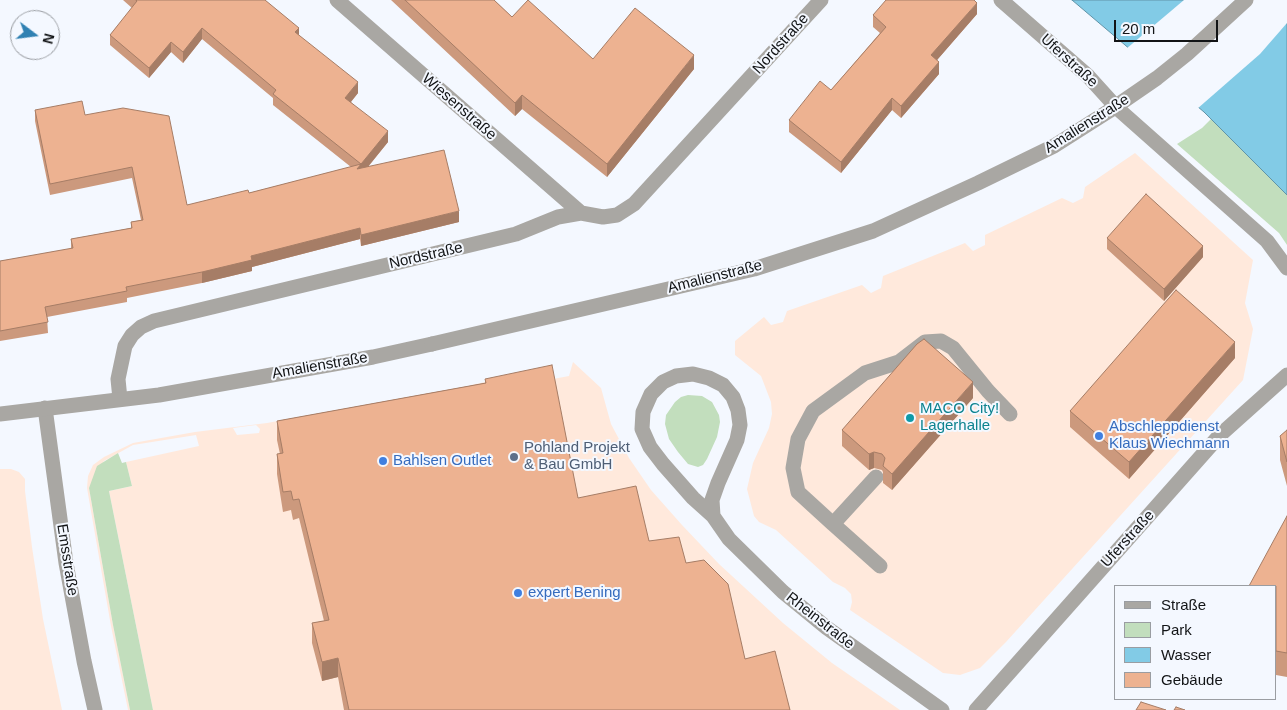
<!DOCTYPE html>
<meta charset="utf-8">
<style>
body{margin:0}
#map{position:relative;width:1287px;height:710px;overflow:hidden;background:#f4f8ff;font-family:Arial,sans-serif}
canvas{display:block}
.legend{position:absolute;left:1114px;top:585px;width:162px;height:115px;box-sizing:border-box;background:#f4f8ff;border:1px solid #9a9da2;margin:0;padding:6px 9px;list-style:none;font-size:15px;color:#121416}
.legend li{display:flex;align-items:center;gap:10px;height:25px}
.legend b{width:25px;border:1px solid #9a9da2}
.north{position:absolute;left:10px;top:10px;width:50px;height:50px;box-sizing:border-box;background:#f4f8ff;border:1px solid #9a9da2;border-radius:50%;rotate:105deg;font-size:14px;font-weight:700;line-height:20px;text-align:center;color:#121416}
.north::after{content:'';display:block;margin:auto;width:18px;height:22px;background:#3081b2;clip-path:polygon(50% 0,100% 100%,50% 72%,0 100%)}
.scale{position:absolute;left:1114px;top:20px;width:104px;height:22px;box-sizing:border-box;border:2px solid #121416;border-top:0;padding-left:6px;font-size:15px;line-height:18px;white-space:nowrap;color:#121416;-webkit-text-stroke:4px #f4f8ff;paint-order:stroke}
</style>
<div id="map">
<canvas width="1287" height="710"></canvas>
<ul class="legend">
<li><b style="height:6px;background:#a9a7a3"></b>Straße</li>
<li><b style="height:14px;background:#c2debd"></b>Park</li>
<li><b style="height:14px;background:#82cbe6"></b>Wasser</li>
<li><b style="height:14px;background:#edb291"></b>Gebäude</li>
</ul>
<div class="north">N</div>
<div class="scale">20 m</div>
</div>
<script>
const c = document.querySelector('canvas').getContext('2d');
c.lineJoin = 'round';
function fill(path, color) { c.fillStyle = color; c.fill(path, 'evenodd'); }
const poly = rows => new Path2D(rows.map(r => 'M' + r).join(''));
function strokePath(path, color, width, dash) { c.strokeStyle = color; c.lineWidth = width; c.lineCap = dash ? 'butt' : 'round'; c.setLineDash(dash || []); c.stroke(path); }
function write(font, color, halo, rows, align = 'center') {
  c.font = font + ' Arial,sans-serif'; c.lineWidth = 4; c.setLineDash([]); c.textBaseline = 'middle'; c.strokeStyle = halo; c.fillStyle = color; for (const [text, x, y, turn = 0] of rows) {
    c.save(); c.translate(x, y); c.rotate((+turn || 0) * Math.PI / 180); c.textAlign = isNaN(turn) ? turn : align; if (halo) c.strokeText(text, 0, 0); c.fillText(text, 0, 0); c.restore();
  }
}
fill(poly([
 [1135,153,1253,260,1245,303,1253,329,1243,380,1006,642,980,668,960,675,943,673,850,610,852,602,851,594,845,588,833,582,776,530,759,522,754,516,747,489,753,463,769,428,772,414,771,402,761,376,735,355,735,341,764,317,771,325,783,322,787,311,862,285,871,293,881,288,883,276,965,243,973,251,985,245,985,235,1062,198,1073,203,1083,198,1085,187],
 [573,362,601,388,611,424,629,458,651,490,682,525,719,564,783,623,832,663,900,710,153,710,109,491,132,486,126,462,199,446,196,435,133,445,104,461,89,488,113,625,130,710,128,710,111,626,87,488,88,476,93,465,104,457,133,443,195,432,267,423,436,392,466,393,471,385,546,369,553,379,569,376],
 [256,425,260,429,259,433,237,435,233,428],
 [0,469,11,469,19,472,25,479,25,491,32,547,43,619,62,710,0,710]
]), '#ffe9dc');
fill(poly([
 [1211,119,1287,195,1287,245,1279,233,1177,144,1202,128],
 [688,395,702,396,712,402,719,415,720,422,717,437,707,459,703,465,698,467,688,464,678,452,669,439,665,424,666,415,675,402,681,397],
 [118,453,122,463,126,462,132,486,109,491,153,710,130,710,113,625,89,488,97,466]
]), '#c2debd');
const water = poly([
 [1072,0,1287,0,1287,195,1204,112,1072,0]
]);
fill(water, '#82cbe6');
strokePath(water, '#6094a8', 1);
fill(poly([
 [1184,0,1287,0,1287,23,1260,54,1197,109,1126,49]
]), '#f4f8ff');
strokePath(poly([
 [876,477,833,524,798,492,793,468,798,439,813,411,865,373,899,362,925,342,941,341,953,348,988,391,1010,414],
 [833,524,880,566]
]), '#a9a7a3', 15);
strokePath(poly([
 [337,0,581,213],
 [1001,0,1088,76,1117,108,1267,241,1287,268],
 [120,399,118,379,125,346,132,335,141,327,154,321,516,234,558,217,581,213,603,217,617,215,634,204,821,0],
 [45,408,66,563,84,661,95,710],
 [713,516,712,500,718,483,737,440,740,425,738,410,733,397,723,385,709,378,693,374,676,376,663,382,651,394,643,412,642,429,650,447,663,464,693,498,713,516,729,539,783,592,827,628,942,710],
 [976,710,1220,435,1287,375]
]), '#a9a7a3', 15);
strokePath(poly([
 [0,414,159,395,373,357,432,344]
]), '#a9a7a3', 15);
strokePath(poly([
 [432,344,754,269,873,231,978,183,1054,146,1109,111,1157,78,1187,54,1246,0]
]), '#a9a7a3', 15);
fill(poly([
 [123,0,265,0,299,35,358,93,351,102,388,142,368,167,459,222,361,246,360,239,252,267,252,271,202,283,127,298,127,302,47,317,48,333,0,341,0,261,71,249,71,239,131,228,131,222,141,220,132,178,50,195,35,121,35,110,85,115,187,205,249,193,351,167,273,105,273,98,202,39,183,63,171,52,149,78,110,45,110,35,132,8],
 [391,0,494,0,512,17,593,59,694,69,607,177,522,109,515,116],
 [977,14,937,60,939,74,901,118,892,110,841,173,789,132,789,120,831,90,880,33,873,27,873,15],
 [1107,238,1203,257,1164,301,1107,249],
 [1235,358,1129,479,1070,427,1070,411],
 [485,379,578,498,686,563,745,659,790,710,344,710,338,677,322,681,312,643,312,623,324,621,299,518,293,520,291,510,283,512,277,474,277,454,280,454,277,440,277,421,485,383],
 [973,398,892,490,883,483,883,472,882,470,874,468,869,470,842,446,842,430],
 [1287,430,1287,486,1280,460,1280,436],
 [1287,516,1287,677,1276,675,1276,586]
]), '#cc997d');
fill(poly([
 [977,3,977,14,931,67,931,55],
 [202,28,202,39,183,63,183,52],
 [299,28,299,38,295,32],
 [171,42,171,52,149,78,149,68],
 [694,55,694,69,607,177,607,164],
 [939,62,939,74,901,118,901,106],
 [358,82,358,93,345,109,345,98],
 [522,95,522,109,515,116,515,103],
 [892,98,892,110,841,173,841,162],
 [388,131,388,142,357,180,357,169],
 [459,211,459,222,361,246,361,235],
 [360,228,360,239,252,267,252,271,202,283,202,272,251,256],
 [1203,246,1203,257,1164,301,1164,289],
 [1235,342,1235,358,1129,479,1129,462],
 [973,382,973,398,892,490,892,474],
 [874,452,874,468,869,470,869,454],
 [338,658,338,677,322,681,322,662]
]), '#a67d66');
const building = poly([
 [136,0,265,0,299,28,295,32,358,82,345,98,388,131,357,169,444,150,459,211,361,235,360,228,251,256,252,260,202,272,126,287,127,291,45,307,48,322,0,331,0,261,73,248,71,239,132,228,131,222,143,220,132,167,50,184,35,110,82,101,85,115,123,108,169,116,187,205,248,190,249,193,361,164,273,94,276,90,202,28,183,52,171,42,149,68,110,35,137,1,136,0],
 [405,0,494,0,512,17,528,0,593,59,635,8,694,55,607,164,522,95,515,103,405,0],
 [886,0,974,0,977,3,931,55,939,62,901,106,892,98,841,162,789,120,820,81,831,90,886,27,873,15,886,0],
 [1146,194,1203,246,1164,289,1107,238,1146,194],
 [1176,290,1235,342,1129,462,1070,411,1176,290],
 [924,339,973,382,892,474,883,466,885,458,882,454,874,452,869,454,842,430,917,344,924,339],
 [552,365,578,498,636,486,649,541,679,537,686,563,704,560,728,584,745,659,775,651,790,710,349,710,338,658,322,662,312,623,329,620,299,499,293,500,291,491,283,492,277,454,283,453,277,421,486,383,485,379,552,365],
 [1287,430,1287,462,1280,436,1287,430],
 [1287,516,1287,653,1276,651,1276,586,1249,586,1287,516],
 [1141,702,1166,710,1136,710,1141,702],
 [1176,707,1185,710,1174,710,1176,707]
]);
fill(building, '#edb291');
strokePath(building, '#a67d66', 1);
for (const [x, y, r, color] of [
 [910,418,5,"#0f9aa8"],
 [1099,436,5,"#3f7fe0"],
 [514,457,5,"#5c6f8a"],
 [383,461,5,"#3f7fe0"],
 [518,593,5,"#3f7fe0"]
]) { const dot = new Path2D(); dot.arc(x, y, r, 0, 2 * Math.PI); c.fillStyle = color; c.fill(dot); strokePath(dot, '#f4f8ff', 2); }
write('15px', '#121416', '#f4f8ff', [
 ["Nordstraße",781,44,-48],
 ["Uferstraße",1069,61,42],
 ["Wiesenstraße",459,107,41],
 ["Amalienstraße",1087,124,-32],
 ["Nordstraße",426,256,-13],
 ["Amalienstraße",715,277,-14],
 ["Amalienstraße",320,366,-10],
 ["Uferstraße",1128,539,-48],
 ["Emsstraße",67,560,81],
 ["Rheinstraße",820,621,38]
]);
write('15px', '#0d838f', '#f4f8ff', [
 ["MACO City!",920,409],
 ["Lagerhalle",920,426]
], 'left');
write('15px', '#366cbe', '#f4f8ff', [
 ["Abschleppdienst",1109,427],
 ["Klaus Wiechmann",1109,444],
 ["Bahlsen Outlet",393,461],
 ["expert Bening",528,593]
], 'left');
write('15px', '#4e5e75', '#f4f8ff', [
 ["Pohland Projekt",524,448],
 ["& Bau GmbH",524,465]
], 'left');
</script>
